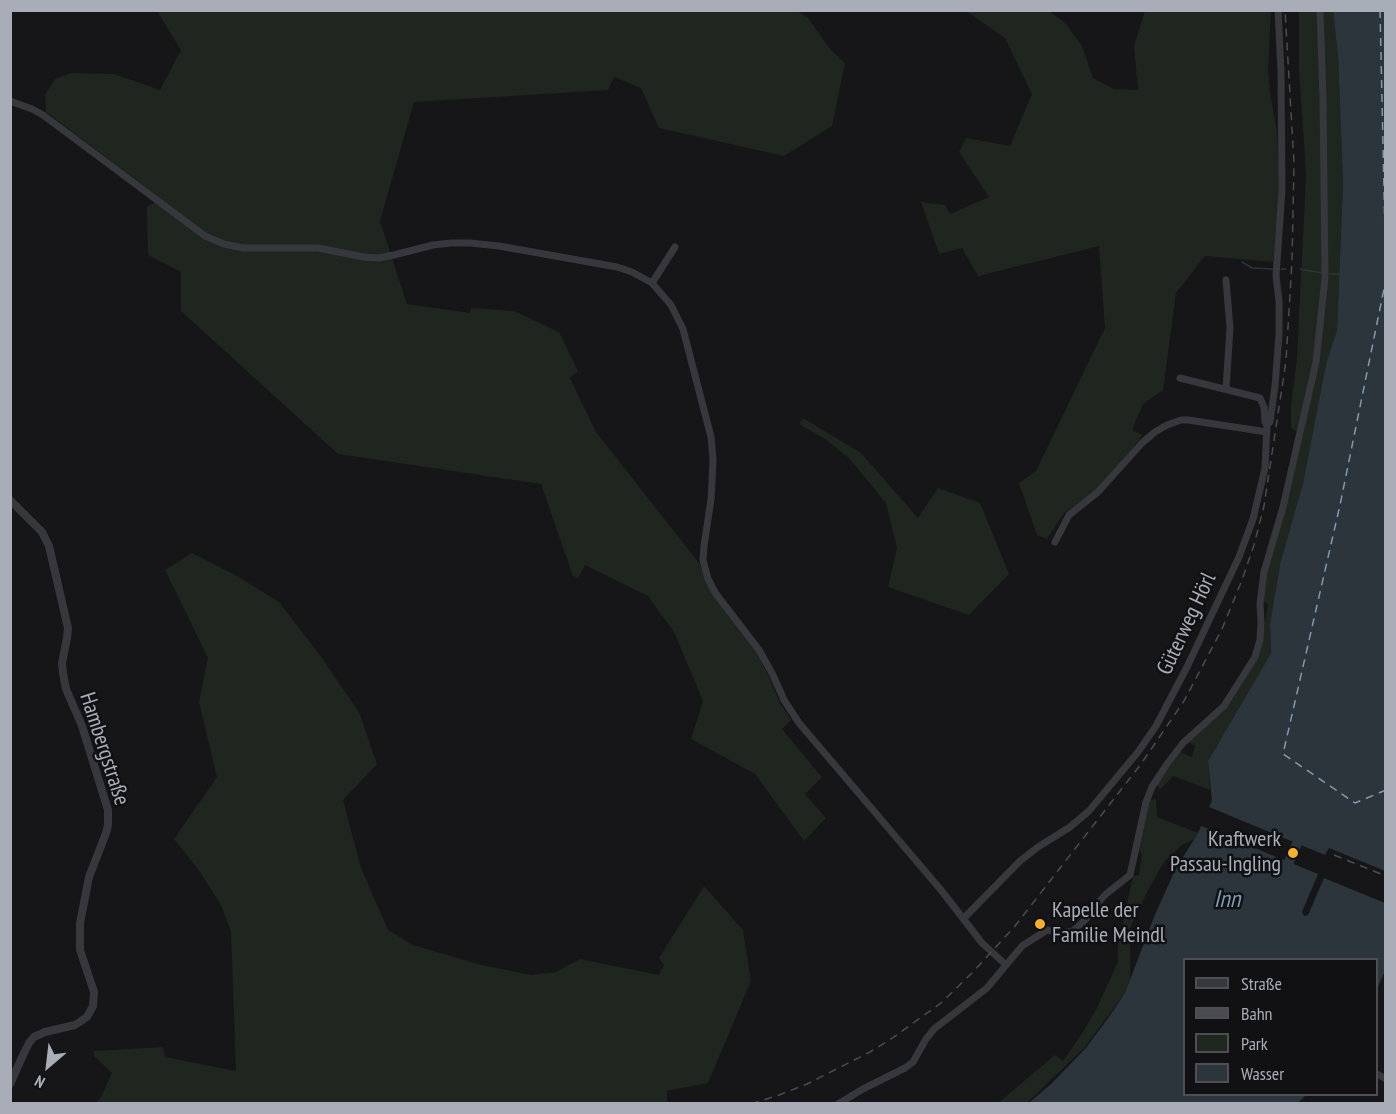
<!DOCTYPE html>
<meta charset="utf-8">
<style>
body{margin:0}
#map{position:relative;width:1396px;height:1114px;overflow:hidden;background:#161618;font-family:"PT Sans Narrow",sans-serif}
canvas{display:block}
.frame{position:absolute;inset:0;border:12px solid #a8adb8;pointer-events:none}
.legend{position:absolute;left:1183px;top:958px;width:195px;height:138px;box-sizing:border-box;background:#111113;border:2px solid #4d4f55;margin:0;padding:8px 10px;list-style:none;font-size:18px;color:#a8adb8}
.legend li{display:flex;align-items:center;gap:12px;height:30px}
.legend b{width:30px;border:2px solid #4d4f55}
.north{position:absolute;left:18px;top:1036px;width:60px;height:60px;-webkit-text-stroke:4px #111113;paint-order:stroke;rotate:208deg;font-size:16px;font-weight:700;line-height:24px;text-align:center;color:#a8adb8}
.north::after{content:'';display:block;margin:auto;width:21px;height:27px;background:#a8adb8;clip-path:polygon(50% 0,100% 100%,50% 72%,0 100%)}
</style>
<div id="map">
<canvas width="1396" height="1114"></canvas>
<div class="frame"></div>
<ul class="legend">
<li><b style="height:8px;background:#37383d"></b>Straße</li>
<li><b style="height:8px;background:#4a4c52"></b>Bahn</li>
<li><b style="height:16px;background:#1e261f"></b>Park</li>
<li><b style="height:16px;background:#2c353c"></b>Wasser</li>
</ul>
<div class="north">N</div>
</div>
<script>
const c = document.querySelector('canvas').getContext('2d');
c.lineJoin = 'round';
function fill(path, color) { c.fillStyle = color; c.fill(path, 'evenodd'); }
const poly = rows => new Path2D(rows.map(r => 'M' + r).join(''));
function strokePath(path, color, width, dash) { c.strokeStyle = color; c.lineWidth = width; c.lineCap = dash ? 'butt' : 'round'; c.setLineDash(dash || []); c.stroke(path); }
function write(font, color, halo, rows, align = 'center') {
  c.font = font + ' "PT Sans Narrow",sans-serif'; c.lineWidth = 5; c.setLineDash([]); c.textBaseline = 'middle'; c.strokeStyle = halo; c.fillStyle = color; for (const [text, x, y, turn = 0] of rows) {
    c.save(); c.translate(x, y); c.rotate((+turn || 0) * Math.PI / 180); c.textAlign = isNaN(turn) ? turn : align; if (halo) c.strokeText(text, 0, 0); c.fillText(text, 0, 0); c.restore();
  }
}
fill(poly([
 [796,10,808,18,829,48,845,63,832,126,784,156,659,128,641,88,614,77,608,90,414,102,380,221,407,304,470,313,471,308,514,311,559,332,578,371,570,378,596,432,699,563,713,596,756,652,769,677,780,703,791,720,782,729,822,777,805,794,826,818,804,841,755,774,691,739,703,701,674,632,648,596,585,565,578,578,573,576,541,484,338,454,181,311,181,272,148,255,147,207,161,199,46,112,45,95,55,79,71,73,114,74,160,90,181,50,157,11],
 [966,11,1049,11,1064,22,1082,46,1093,78,1114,89,1138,90,1134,46,1145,11,1271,11,1268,69,1270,93,1277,131,1279,190,1273,262,1205,256,1176,293,1163,390,1143,404,1132,430,1143,435,1097,491,1064,513,1047,539,1037,535,1019,483,1036,471,1105,328,1099,246,978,276,962,248,939,254,921,202,945,205,950,214,989,197,959,152,966,138,1010,146,1032,94,1005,38],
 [1299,11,1333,11,1338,56,1343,183,1337,330,1326,364,1303,483,1280,564,1270,624,1271,653,1208,761,1210,790,1173,776,1160,790,1157,785,1180,752,1192,757,1195,746,1188,742,1229,705,1260,654,1268,604,1262,601,1265,576,1301,434,1291,428,1291,405,1297,358,1306,175,1299,67],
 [803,418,861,453,918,518,938,488,980,503,1009,574,969,615,888,587,897,548,886,503,849,458,825,439,799,424],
 [192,553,237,576,279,602,322,658,359,712,377,764,343,800,361,868,388,930,413,945,478,964,531,975,556,972,580,959,659,975,664,965,659,958,704,886,743,930,751,981,708,1083,667,1091,667,1102,662,1104,96,1103,101,1097,112,1073,94,1056,94,1051,163,1047,165,1057,236,1071,231,932,221,905,200,872,174,839,217,777,199,702,208,658,165,570],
 [1156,799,1157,817,1198,833,1194,839,1182,845,1164,862,1146,894,1130,928,1130,980,1125,993,1084,1048,1027,1103,997,1104,1055,1055,1063,1061,1081,1035,1096,1010,1118,962,1118,945,1133,876,1139,875,1142,856,1139,849,1150,800]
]), '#1e261f');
fill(poly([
 [1333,11,1385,11,1385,871,1329,848,1325,855,1209,807,1212,800,1208,761,1271,653,1270,624,1280,564,1303,483,1326,364,1337,330,1343,183,1338,56],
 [1201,826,1226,835,1225,839,1228,841,1230,838,1318,874,1302,912,1304,916,1308,915,1324,878,1385,903,1385,971,1377,989,1376,960,1184,960,1184,1094,1306,1095,1298,1103,1029,1103,1052,1083,1085,1049,1109,1017,1125,993,1154,917,1175,870,1198,833]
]), '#2c353c');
strokePath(poly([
 [1242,262,1252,268,1273,269],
 [1281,269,1286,269],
 [1300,269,1322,273],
 [1329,274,1339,274]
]), '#2c353c', 1.5);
strokePath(poly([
 [1284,873,1302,832]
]), '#2c353c', 10);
strokePath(poly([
 [1380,10,1386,279,1340,505,1283,754,1355,803,1386,790]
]), '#7f9bb3', 1.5, [8, 6]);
strokePath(poly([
 [10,101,32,109,43,115,205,236,224,244,243,248,318,248,364,257,379,258,394,255,433,245,451,243,470,243,499,246,617,267,632,272,652,283,671,305,683,329,711,437,713,459,712,482,711,499,704,546,703,560,708,579,716,594,759,650,773,675,784,700,799,723,941,890,982,943,1006,965],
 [652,283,675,247],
 [1180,378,1260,398,1264,407,1265,422,1267,425],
 [1226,389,1230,328,1226,280],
 [1055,542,1069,515,1098,492,1142,443,1155,432,1167,425,1181,420,1188,420,1267,432],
 [964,918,1020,861,1038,847,1070,827,1089,811,1138,752,1156,726,1187,667,1239,557,1253,519,1265,468,1267,425,1270,422,1275,386,1279,335,1279,301,1276,276,1282,190,1281,72,1278,10],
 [1379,1075,1386,1079],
 [838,1104,863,1089,905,1068,913,1062,926,1039,934,1029,987,988,1022,946,1047,930,1061,933,1073,931,1086,919,1096,905,1106,894,1130,875,1146,802,1152,787,1167,764,1183,743,1224,706,1255,657,1260,640,1261,622,1260,604,1264,572,1283,507,1316,362,1325,278,1323,98,1320,10]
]), '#37383d', 7);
strokePath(poly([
 [10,500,42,532,49,546,68,628,67,638,62,663,63,673,66,689,82,726,108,810,108,825,106,833,89,877,80,923,80,950,94,992,93,1006,87,1017,75,1025,45,1032,34,1037,29,1043,24,1053,10,1084]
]), '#37383d', 8);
strokePath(poly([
 [1334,855,1386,876],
 [751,1104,779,1095,807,1084,870,1052,891,1039,941,1003,972,973,1015,926,1141,764,1184,701,1222,629,1242,580,1254,545,1264,506,1286,361,1292,261,1294,163,1285,10]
]), '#4a4c52', 1.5, [8, 6]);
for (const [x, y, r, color] of [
 [1293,853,6,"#f2b134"],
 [1040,924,6,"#f2b134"]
]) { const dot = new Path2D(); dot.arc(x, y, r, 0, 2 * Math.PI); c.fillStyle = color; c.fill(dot); strokePath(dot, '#111113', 2); }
write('22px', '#a8adb8', '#111113', [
 ["Güterweg Hörl",1187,624,-65],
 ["Hambergstraße",104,749,72]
]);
write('22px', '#a8adb8', '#111113', [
 ["Kraftwerk",1281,840],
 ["Passau-Ingling",1281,865],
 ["Kapelle der",1052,911,"left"],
 ["Familie Meindl",1052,936,"left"]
], 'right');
write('italic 24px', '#7f9bb3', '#111113', [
 ["Inn",1227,900]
]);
</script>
